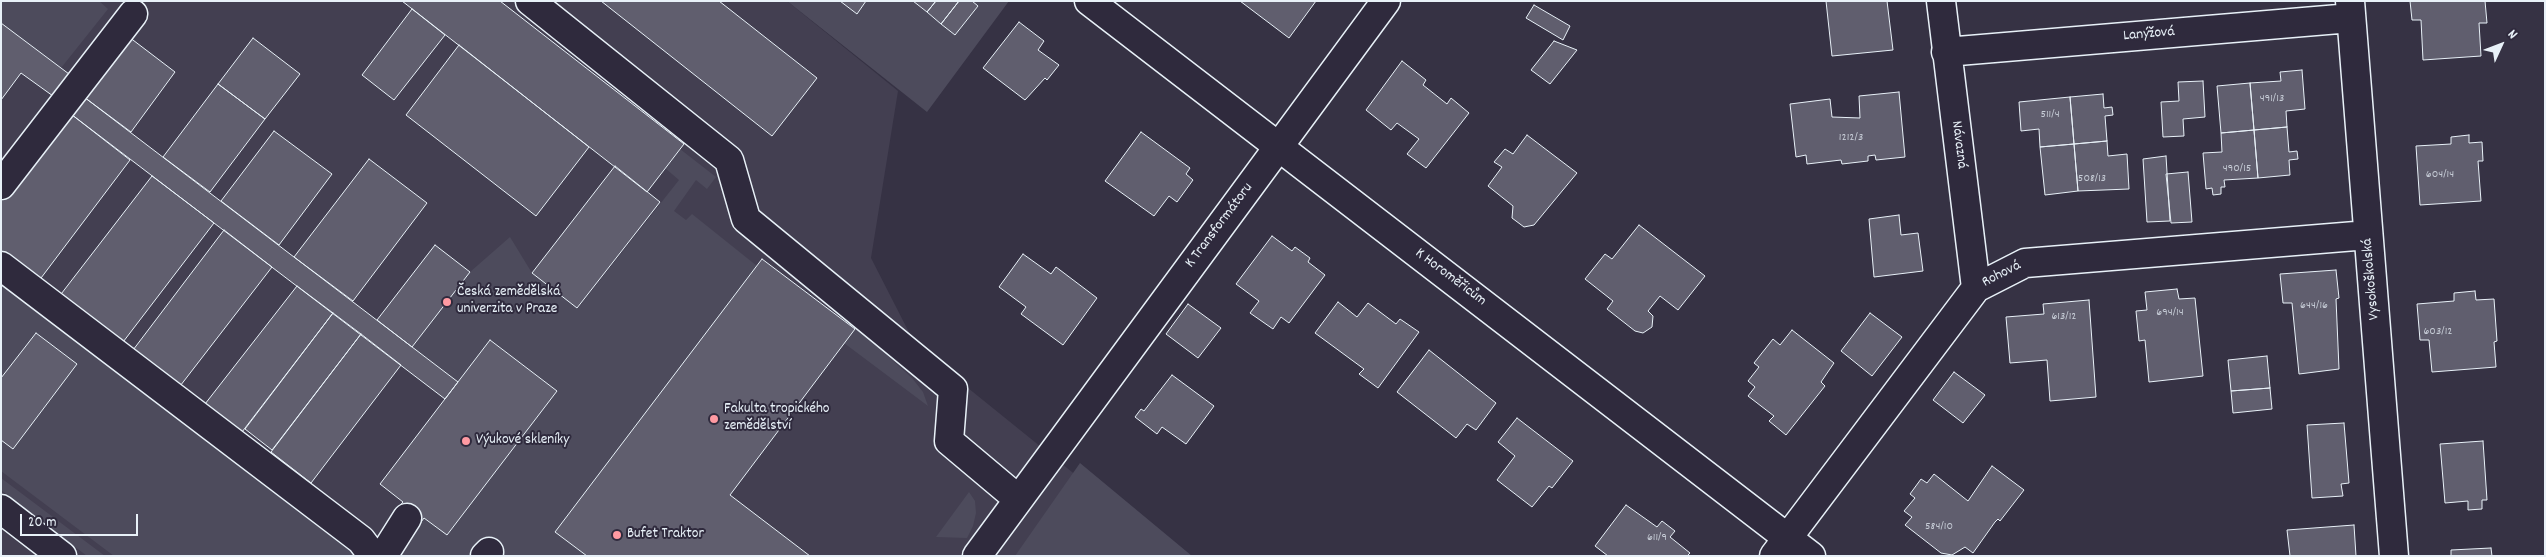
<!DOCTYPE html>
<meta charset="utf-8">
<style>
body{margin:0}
#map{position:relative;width:2546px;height:557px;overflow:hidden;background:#363244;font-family:Dekko,sans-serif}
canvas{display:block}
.frame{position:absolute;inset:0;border:2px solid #e8f1f8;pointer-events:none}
.north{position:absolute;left:2476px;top:20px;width:50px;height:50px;-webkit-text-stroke:4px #2f2a3d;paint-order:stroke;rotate:47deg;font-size:14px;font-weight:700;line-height:20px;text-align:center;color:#e8f1f8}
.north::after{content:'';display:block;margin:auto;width:18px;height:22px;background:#e8f1f8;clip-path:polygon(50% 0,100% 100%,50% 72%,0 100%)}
.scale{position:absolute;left:20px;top:514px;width:118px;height:22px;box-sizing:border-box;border:2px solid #e8f1f8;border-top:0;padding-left:6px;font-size:15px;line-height:18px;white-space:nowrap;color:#e8f1f8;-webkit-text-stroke:4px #2f2a3d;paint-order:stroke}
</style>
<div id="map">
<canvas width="2546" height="557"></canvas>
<div class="frame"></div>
<div class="north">N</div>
<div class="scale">20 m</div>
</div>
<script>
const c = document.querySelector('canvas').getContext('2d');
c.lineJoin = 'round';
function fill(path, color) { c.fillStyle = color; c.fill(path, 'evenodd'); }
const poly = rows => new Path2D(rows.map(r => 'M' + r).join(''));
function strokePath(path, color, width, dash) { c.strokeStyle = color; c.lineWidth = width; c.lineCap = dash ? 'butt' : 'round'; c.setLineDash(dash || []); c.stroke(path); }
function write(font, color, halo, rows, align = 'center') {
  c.font = font + ' Dekko,sans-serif'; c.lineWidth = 4; c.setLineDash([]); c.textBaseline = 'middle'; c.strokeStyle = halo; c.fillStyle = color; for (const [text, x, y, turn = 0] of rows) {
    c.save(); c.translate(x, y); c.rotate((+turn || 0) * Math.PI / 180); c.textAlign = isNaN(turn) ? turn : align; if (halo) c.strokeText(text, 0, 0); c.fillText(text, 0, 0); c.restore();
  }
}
fill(poly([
 [1,1,787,1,898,91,871,258,916,346,1176,556,1,556]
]), '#433f51');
fill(poly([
 [1,1,99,1,108,9,61,68,1,23],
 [787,1,840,1,857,14,866,1,913,1,955,35,978,6,972,1,1009,1,927,112],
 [680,149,716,177,707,189,696,180,674,211,686,220,692,214,757,266,556,532,587,556,383,556,424,518,447,535,557,391,491,340,458,382,412,347,470,272,510,237,532,273,578,308,679,180,665,168],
 [1,266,373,556,114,556,1,471],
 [858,326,883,346,881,350,912,378,923,392,928,406,844,343],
 [1080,463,1192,556,1015,556],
 [1,478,105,556,87,556,1,490],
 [969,492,975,501,976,513,973,526,967,538,936,537]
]), '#4d4b5c');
const building = poly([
 [402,1,500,1,684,144,647,192,402,1],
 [601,1,719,1,817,78,772,136,601,1],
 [840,1,866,1,857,14,840,1],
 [913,1,936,1,927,12,913,1],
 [936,1,959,1,941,24,927,12,936,1],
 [959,1,972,1,978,6,955,35,941,24,959,1],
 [1240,1,1316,1,1289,38,1240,1],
 [1826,1,1887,1,1893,50,1832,56,1826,1],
 [2410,1,2485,1,2487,23,2479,23,2481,56,2423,60,2421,20,2412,20,2410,1],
 [1534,5,1570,26,1563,40,1526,18,1534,5],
 [412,9,445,35,394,100,362,75,412,9],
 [1019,22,1044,41,1038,50,1059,65,1047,80,1045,78,1025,100,983,68,1019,22],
 [1,23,69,74,53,96,21,73,1,100,1,23],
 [129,37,175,72,131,132,84,97,129,37],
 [253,38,300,74,265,119,218,84,253,38],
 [1554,41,1577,50,1550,84,1531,70,1554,41],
 [459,45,589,147,536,216,406,115,459,45],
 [1402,61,1426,80,1423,85,1447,104,1451,98,1469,113,1426,168,1407,154,1419,139,1397,123,1391,130,1366,110,1402,61],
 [2302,70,2305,109,2286,111,2287,127,2254,130,2250,83,2281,81,2280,72,2302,70],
 [2203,81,2205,117,2183,119,2184,136,2163,137,2161,102,2179,101,2178,82,2203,81],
 [2250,83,2254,130,2221,133,2217,86,2250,83],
 [218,84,265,119,210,192,163,157,218,84],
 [1899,92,1905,157,1876,160,1875,155,1868,156,1868,161,1842,164,1841,160,1807,164,1806,155,1796,157,1790,104,1830,99,1832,117,1860,118,1859,96,1899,92],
 [80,94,458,382,445,399,67,111,80,94],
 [2103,94,2104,108,2112,107,2113,115,2105,116,2107,141,2074,144,2070,97,2103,94],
 [2070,97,2074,144,2040,147,2039,129,2021,131,2019,102,2070,97],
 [67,111,130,160,38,282,1,255,1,199,67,111],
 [2287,127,2289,152,2297,151,2298,159,2289,160,2290,175,2258,178,2254,130,2287,127],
 [2254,130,2258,178,2224,180,2225,187,2221,187,2221,194,2213,195,2212,188,2206,189,2203,153,2222,152,2221,133,2254,130],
 [274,131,332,174,279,245,221,201,274,131],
 [1141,132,1190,168,1186,174,1193,180,1177,202,1169,196,1154,216,1105,181,1141,132],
 [1527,135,1577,173,1534,225,1524,227,1512,218,1513,206,1488,186,1502,167,1494,162,1505,149,1513,154,1527,135],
 [2469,135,2469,143,2482,142,2483,161,2478,161,2481,201,2420,205,2416,146,2451,144,2451,137,2469,135],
 [2107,141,2108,156,2127,154,2129,189,2078,191,2074,144,2107,141],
 [2074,144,2078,191,2045,195,2040,147,2074,144],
 [2166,156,2170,221,2147,222,2143,159,2166,156],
 [369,159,427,203,353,301,294,257,369,159],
 [615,166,660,202,577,308,532,273,615,166],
 [2188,172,2192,222,2171,223,2166,174,2188,172],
 [152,176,214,223,120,346,58,298,152,176],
 [1899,215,1901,235,1918,233,1923,271,1874,277,1869,219,1899,215],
 [1639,225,1705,276,1678,310,1660,296,1648,311,1653,316,1652,327,1643,333,1635,331,1607,309,1613,301,1585,279,1605,254,1612,259,1639,225],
 [224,230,272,267,177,390,130,354,224,230],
 [1272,236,1292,251,1295,247,1310,258,1308,262,1325,275,1289,323,1281,317,1273,329,1250,313,1259,301,1236,284,1272,236],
 [435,245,470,272,412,347,377,320,435,245],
 [1023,254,1051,274,1056,267,1097,298,1063,345,1021,314,1026,307,999,287,1023,254],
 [762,259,855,329,730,495,810,556,587,556,555,532,762,259],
 [2336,270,2339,298,2336,299,2339,369,2299,374,2292,303,2283,303,2280,274,2336,270],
 [297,286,333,313,242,432,205,404,297,286],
 [2177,289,2179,299,2195,298,2203,376,2149,382,2145,340,2139,341,2136,311,2147,310,2145,292,2177,289],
 [2475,291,2476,300,2494,299,2497,341,2494,342,2496,367,2432,372,2429,340,2420,340,2417,304,2454,301,2454,293,2475,291],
 [2089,300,2096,397,2050,401,2047,360,2010,363,2006,317,2044,314,2043,304,2089,300],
 [1338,302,1357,317,1368,303,1396,324,1400,319,1419,332,1378,388,1359,374,1364,369,1315,333,1338,302],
 [1188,304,1221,328,1198,358,1166,334,1188,304],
 [333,313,361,334,272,450,245,429,333,313],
 [1870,313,1902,337,1872,376,1841,351,1870,313],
 [1792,330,1834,363,1821,382,1825,386,1786,435,1769,421,1774,416,1748,396,1755,387,1748,381,1759,367,1754,363,1773,339,1780,345,1792,330],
 [36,333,77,364,13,449,1,440,1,378,36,333],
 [361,334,401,365,311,483,271,452,361,334],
 [490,340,557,391,447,535,424,518,418,526,396,510,403,502,380,484,490,340],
 [1429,350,1496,403,1476,430,1467,424,1456,438,1397,392,1429,350],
 [2267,356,2270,388,2231,391,2228,360,2267,356],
 [1954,372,1985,395,1963,423,1933,400,1954,372],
 [1172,375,1214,406,1186,444,1162,427,1157,434,1135,417,1141,409,1144,411,1172,375],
 [2270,388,2272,409,2233,413,2231,391,2270,388],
 [1517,418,1573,461,1552,488,1549,486,1532,507,1497,480,1515,456,1498,442,1517,418],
 [2344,423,2349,483,2341,484,2343,496,2312,498,2307,425,2344,423],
 [2483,441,2487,500,2482,500,2482,509,2468,510,2468,501,2445,503,2440,444,2483,441],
 [1992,466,2024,490,2000,521,1998,519,1995,522,1973,553,1965,547,1952,555,1941,553,1905,525,1912,517,1904,511,1915,498,1910,494,1921,479,1927,483,1934,474,1968,501,1992,466],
 [1626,505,1657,527,1662,521,1675,531,1670,537,1690,553,1687,556,1608,556,1595,546,1626,505],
 [2354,525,2356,556,2290,556,2287,530,2354,525],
 [2491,548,2492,556,2451,556,2451,550,2491,548]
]);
fill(building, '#605e6e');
strokePath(building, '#e8f1f8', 1);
const minor = poly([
 [530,1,729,160,746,219,953,389,949,441,1018,499],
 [1089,1,1811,556],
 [1941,1,1976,288],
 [2350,1,2394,556],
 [1946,52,2351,18],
 [1,185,133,14],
 [1,266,361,540,373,556],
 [1,509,62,556],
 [383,556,407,518],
 [485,556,489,552],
 [977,556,1386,1],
 [1774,556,1976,288,2025,263,2368,235]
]);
strokePath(minor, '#e8f1f8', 31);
strokePath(minor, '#2f2a3d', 28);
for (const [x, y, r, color] of [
 [447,302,5,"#ff9aa2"],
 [714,419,5,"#ff9aa2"],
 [466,441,5,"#ff9aa2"],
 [617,535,5,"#ff9aa2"]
]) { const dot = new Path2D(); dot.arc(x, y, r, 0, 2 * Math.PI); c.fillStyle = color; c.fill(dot); strokePath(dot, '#2f2a3d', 2); }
write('12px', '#c6ccd6', null, [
 ["491/13",2272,99],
 ["511/4",2050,115],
 ["1212/3",1851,138],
 ["490/15",2237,169],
 ["604/14",2440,175],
 ["508/13",2092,179],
 ["644/16",2314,306],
 ["694/14",2170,313],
 ["613/12",2064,317],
 ["603/12",2438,332],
 ["584/10",1939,527],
 ["611/9",1657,538]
]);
write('15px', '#e8f1f8', '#2f2a3d', [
 ["Lanýžová",2149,35,-5],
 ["Návazná",1958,145,83],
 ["K Transformátoru",1220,226,-53],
 ["Rohová",2002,275,-27],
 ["K Horoměřicům",1450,278,37],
 ["Vysokoškolská",2372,279,-95]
]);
write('15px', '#e8f1f8', '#2f2a3d', [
 ["Česká zemědělská",457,293],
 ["univerzita v Praze",457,310],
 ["Fakulta tropického",724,410],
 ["zemědělství",724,427],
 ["Výukové skleníky",476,441],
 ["Bufet Traktor",627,535]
], 'left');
</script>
